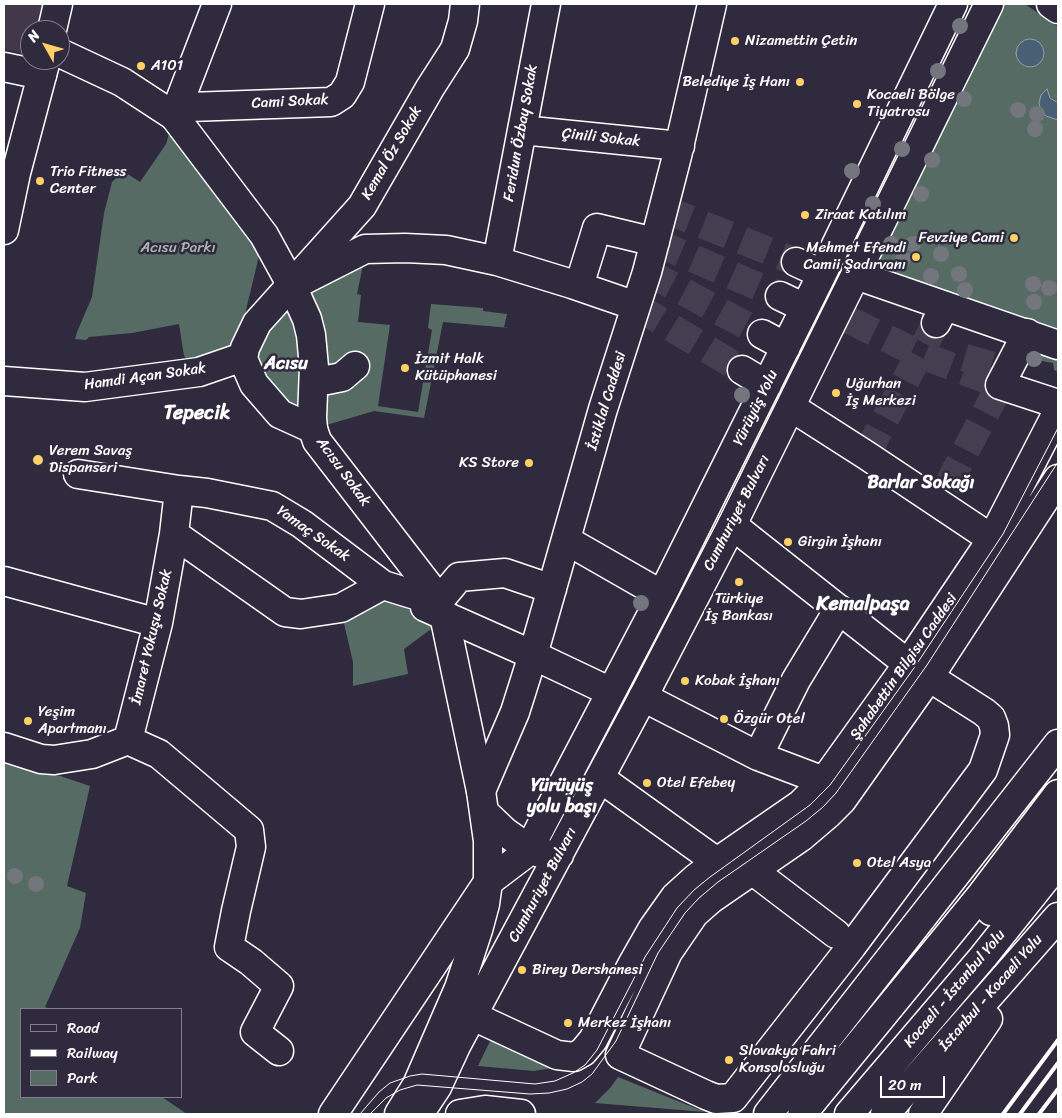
<!DOCTYPE html>
<meta charset="utf-8">
<style>
body{margin:0}
#map{position:relative;width:1062px;height:1118px;overflow:hidden;background:#2f2a3d;font-family:Sriracha,sans-serif}
canvas{display:block}
.frame{position:absolute;inset:0;border:5px solid #fff;pointer-events:none}
.legend{position:absolute;left:20px;top:1008px;width:162px;height:90px;box-sizing:border-box;background:#2f2a3d;border:1px solid #827f8b;margin:0;padding:6px 9px;list-style:none;font-size:15px;color:#fff}
.legend li{display:flex;align-items:center;gap:10px;height:25px}
.legend b{width:25px;border:1px solid #827f8b}
.north{position:absolute;left:20px;top:20px;width:50px;height:50px;box-sizing:border-box;background:#2f2a3d;border:1px solid #827f8b;border-radius:50%;rotate:308deg;font-size:14px;font-weight:700;line-height:20px;text-align:center;color:#fff}
.north::after{content:'';display:block;margin:auto;width:18px;height:22px;background:#ffd166;clip-path:polygon(50% 0,100% 100%,50% 72%,0 100%)}
.scale{position:absolute;left:880px;top:1076px;width:65px;height:22px;box-sizing:border-box;border:2px solid #fff;border-top:0;padding-left:6px;font-size:15px;line-height:18px;white-space:nowrap;color:#fff;-webkit-text-stroke:4px #2f2a3d;paint-order:stroke}
</style>
<div id="map">
<canvas width="1062" height="1118"></canvas>
<div class="frame"></div>
<ul class="legend">
<li><b style="height:6px;background:#2f2a3d"></b>Road</li>
<li><b style="height:6px;background:#fff"></b>Railway</li>
<li><b style="height:14px;background:#576b65"></b>Park</li>
</ul>
<div class="north">N</div>
<div class="scale">20 m</div>
</div>
<script>
const c = document.querySelector('canvas').getContext('2d');
c.lineJoin = 'round';
function fill(path, color) { c.fillStyle = color; c.fill(path, 'evenodd'); }
const poly = rows => new Path2D(rows.map(r => 'M' + r).join(''));
function strokePath(path, color, width, dash) { c.strokeStyle = color; c.lineWidth = width; c.lineCap = dash ? 'butt' : 'round'; c.setLineDash(dash || []); c.stroke(path); }
function write(font, color, halo, rows, align = 'center') {
  c.font = font + ' Sriracha,sans-serif'; c.lineWidth = 5; c.setLineDash([]); c.textBaseline = 'middle'; c.strokeStyle = halo; c.fillStyle = color; for (const [text, x, y, turn = 0] of rows) {
    c.save(); c.translate(x, y); c.rotate((+turn || 0) * Math.PI / 180); c.textAlign = isNaN(turn) ? turn : align; if (halo) c.strokeText(text, 0, 0); c.fillText(text, 0, 0); c.restore();
  }
}
fill(poly([
 [4,4,44,4,39,30,30,30,30,55,4,49]
]), '#433849');
fill(poly([
 [1001,4,1025,4,1058,27,1058,335,872,272],
 [174,116,264,235,234,360,199,372,184,356,179,324,132,333,89,337,86,340,75,339,77,332,92,297,104,213,112,182,123,171,140,182,166,144],
 [363,265,357,294,361,295,358,322,390,325,378,406,418,412,432,330,428,328,431,304,483,308,483,311,507,314,504,327,510,328,443,322,424,418,374,411,313,429,280,414,245,348,269,308],
 [1024,339,1058,353,1058,372,1054,370,1053,363,1042,361,1038,364,1024,361],
 [376,596,396,600,412,612,421,622,434,627,404,649,408,674,353,686,353,662,342,615],
 [4,757,90,786,67,886,86,893,80,928,45,1007,50,1009,21,1009,21,1097,162,1097,187,1114,4,1114],
 [494,1033,559,1067,534,1071,478,1066],
 [618,1077,705,1112,595,1103,611,1087]
]), '#576b65');
const water = poly([
 '1016 53a14 14 0 1 1 28 0a14 14 0 1 1-28 0Z',
 [1047,89,1050,98,1058,103,1058,120,1046,116,1040,108,1039,103,1041,95,1047,89]
]);
fill(water, '#496074');
strokePath(water, '#92a0ac', 1);
strokePath(poly([
 [664,209,796,262],
 [655,242,780,296],
 [647,272,762,334],
 [636,306,742,370],
 [849,320,919,354,1000,385,938,504],
 [974,375,985,337],
 [866,455,936,323]
]), '#443f50', 28, [28, 14]);
const minor = poly([
 [4,67,42,75],
 [174,116,189,107,331,102,342,95,350,82,370,4],
 [174,116,217,4],
 [522,130,680,146],
 [497,261,546,4],
 [796,262,822,274],
 [302,281,365,249,405,248,446,250,497,261,572,284,636,306],
 [579,286,597,228,655,242],
 [780,296,805,308],
 [936,323,945,306],
 [1027,333,1000,385,1058,404],
 [762,334,786,347],
 [243,359,245,348,257,323,362,206,430,88,455,49,463,21,465,4],
 [742,370,767,385],
 [314,378,327,380,342,377,355,366],
 [4,381,85,387,199,372,234,360,243,359,254,384,280,414,313,429],
 [791,407,866,455,992,539],
 [78,474,179,490,207,493,272,506,302,524,383,585,438,602,459,577,505,573,552,589],
 [732,525,908,664,929,677,984,712,991,718,994,726,995,735,983,770,852,946,733,1098,716,1099,706,1095,620,1055,668,952,694,914,711,899,801,837,828,814,842,800,929,677,1058,479],
 [174,534,285,612,301,614,341,608,383,585],
 [566,540,662,595],
 [4,581,158,623],
 [425,607,533,655,611,692],
 [643,697,758,756,824,781],
 [128,740,158,623,174,534,179,490],
 [4,747,41,759,54,760,92,754,128,740,159,754,249,830,251,847,236,911,229,947,251,962,279,986,255,1032,279,1051],
 [758,756,796,680,839,609],
 [600,778,717,862,744,864,836,934],
 [481,791,515,712,533,655,603,409,647,272,677,156,712,4],
 [473,1016,557,1055,574,1057,583,1052,593,1040,632,965,653,928,675,897,696,878,717,862,801,804,824,781,908,664,992,539,1058,411],
 [333,1114,488,882,525,854,529,849,662,595,822,274,953,4]
]);
const major = poly([
 [1051,4,1058,9],
 [52,30,58,4],
 [60,53,122,82,174,116,264,235,292,286,307,319,311,335,314,367,312,418,313,429,317,441,428,585,444,615,481,791,488,841,488,882,485,904,478,930,459,988,417,1085,399,1114],
 [4,230,16,173,46,60],
 [856,275,1058,345],
 [484,812,505,832,529,849,543,854,559,855],
 [991,911,1051,839,1058,822],
 [419,1114,437,1087,456,1046,643,697,732,525,989,4],
 [460,1114,485,1110,521,1114],
 [768,1114,1058,744],
 [802,1114,982,894,1058,794]
]);
const highway = poly([
 [849,1114,983,957,1058,863],
 [885,1114,1058,917],
 [923,1114,988,1019]
]);
strokePath(minor, '#fff', 31);
strokePath(major, '#fff', 31);
strokePath(highway, '#fff', 31);
strokePath(minor, '#2f2a3d', 28);
strokePath(major, '#2f2a3d', 28);
strokePath(highway, '#2f2a3d', 28);
strokePath(poly([
 [360,1114,379,1092,390,1083,410,1076,422,1074,535,1084,555,1081,573,1073,585,1065,597,1050,645,957,677,908,694,890,710,877,810,805,830,785,914,668,1003,534,1058,428],
 [370,1114,386,1098,400,1090,417,1085,530,1094,549,1093,567,1089,582,1082,592,1074,616,1041,658,953,685,913,699,898,718,882,806,821,823,807,836,793,927,665,1058,462]
]), '#fff', 1);
strokePath(poly([
 [1003,1114,1058,1040],
 [1020,1114,1058,1063],
 [1039,1114,1058,1089]
]), '#fff', 4);
c.fillStyle = '#73767d';
for (const [x, y] of [
 [960,26],
 [938,71],
 [964,99],
 [1018,110],
 [1037,114],
 [1035,129],
 [902,149],
 [932,160],
 [852,171],
 [921,194],
 [873,204],
 [891,244],
 [913,244],
 [941,254],
 [903,259],
 [959,274],
 [931,276],
 [1033,284],
 [1049,288],
 [965,290],
 [1034,302],
 [1034,359],
 [742,395],
 [641,603],
 [15,876],
 [36,884]
]) { c.beginPath(); c.arc(x, y, 8, 0, 2 * Math.PI); c.fill(); }
for (const [x, y, r, color] of [
 [735,41,5,"#ffd166"],
 [141,66,5,"#ffd166"],
 [800,82,5,"#ffd166"],
 [857,104,5,"#ffd166"],
 [40,181,5,"#ffd166"],
 [805,215,5,"#ffd166"],
 [1014,238,5,"#ffd166"],
 [916,257,5,"#ffd166"],
 [405,368,5,"#ffd166"],
 [836,393,5,"#ffd166"],
 [38,460,6,"#ffd166"],
 [529,463,5,"#ffd166"],
 [788,542,5,"#ffd166"],
 [739,582,5,"#ffd166"],
 [685,681,5,"#ffd166"],
 [724,719,5,"#ffd166"],
 [28,721,5,"#ffd166"],
 [647,783,5,"#ffd166"],
 [857,863,5,"#ffd166"],
 [522,970,5,"#ffd166"],
 [568,1023,5,"#ffd166"],
 [729,1060,5,"#ffd166"]
]) { const dot = new Path2D(); dot.arc(x, y, r, 0, 2 * Math.PI); c.fillStyle = color; c.fill(dot); strokePath(dot, '#2f2a3d', 2); }
write('15px', '#fff', '#2f2a3d', [
 ["Nizamettin Çetin",745,41],
 ["A101",151,66],
 ["Belediye İş Hanı",790,82,"right"],
 ["Kocaeli Bölge",867,95],
 ["Tiyatrosu",867,112],
 ["Trio Fitness",50,172],
 ["Center",50,189],
 ["Ziraat Katılım",815,215],
 ["Fevziye Cami",1004,238,"right"],
 ["Mehmet Efendi",906,248,"right"],
 ["Camii Şadırvanı",906,265,"right"],
 ["İzmit Halk",415,359],
 ["Kütüphanesi",415,376],
 ["Uğurhan",846,384],
 ["İş Merkezi",846,401],
 ["Verem Savaş",49,451],
 ["Dispanseri",49,468],
 ["KS Store",519,463,"right"],
 ["Girgin İşhanı",798,542],
 ["Türkiye",739,599,"center"],
 ["İş Bankası",739,616,"center"],
 ["Kobak İşhanı",695,681],
 ["Yeşim",38,712],
 ["Apartmanı",38,729],
 ["Özgür Otel",734,719],
 ["Otel Efebey",657,783],
 ["Otel Asya",867,863],
 ["Birey Dershanesi",532,970],
 ["Merkez İşhanı",578,1023],
 ["Slovakya Fahri",739,1051],
 ["Konsolosluğu",739,1068]
], 'left');
write('15px', '#fff', '#2f2a3d', [
 ["Cami Sokak",290,102,-3],
 ["Feridun Özbay Sokak",521,133,-80],
 ["Çinili Sokak",601,138,6],
 ["Kemal Öz Sokak",392,153,-60],
 ["Hamdi Açan Sokak",145,377,-8],
 ["İstiklal Caddesi",607,401,-73],
 ["Yürüyüş Yolu",756,408,-64],
 ["Acısu Sokak",343,472,54],
 ["Cumhuriyet Bulvarı",737,513,-63],
 ["Yamaç Sokak",313,534,35],
 ["İmaret Yokuşu Sokak",152,637,-77],
 ["Şahabettin Bilgisu Caddesi",904,667,-55],
 ["Cumhuriyet Bulvarı",543,885,-62],
 ["Kocaeli - İstanbul Yolu",955,989,-50],
 ["İstanbul - Kocaeli Yolu",991,993,-49]
]);
write('15px', '#abb5b2', '#2f2a3d', [
 ["Acısu Parkı",178,248]
]);
write('bold 18px', '#fff', '#2f2a3d', [
 ["Acısu",286,364],
 ["Barlar Sokağı",921,483],
 ["Yürüyüş",562,786],
 ["yolu başı",562,807]
]);
write('bold 20px', '#fff', '#2f2a3d', [
 ["Tepecik",197,414],
 ["Kemalpaşa",863,605]
]);
</script>
